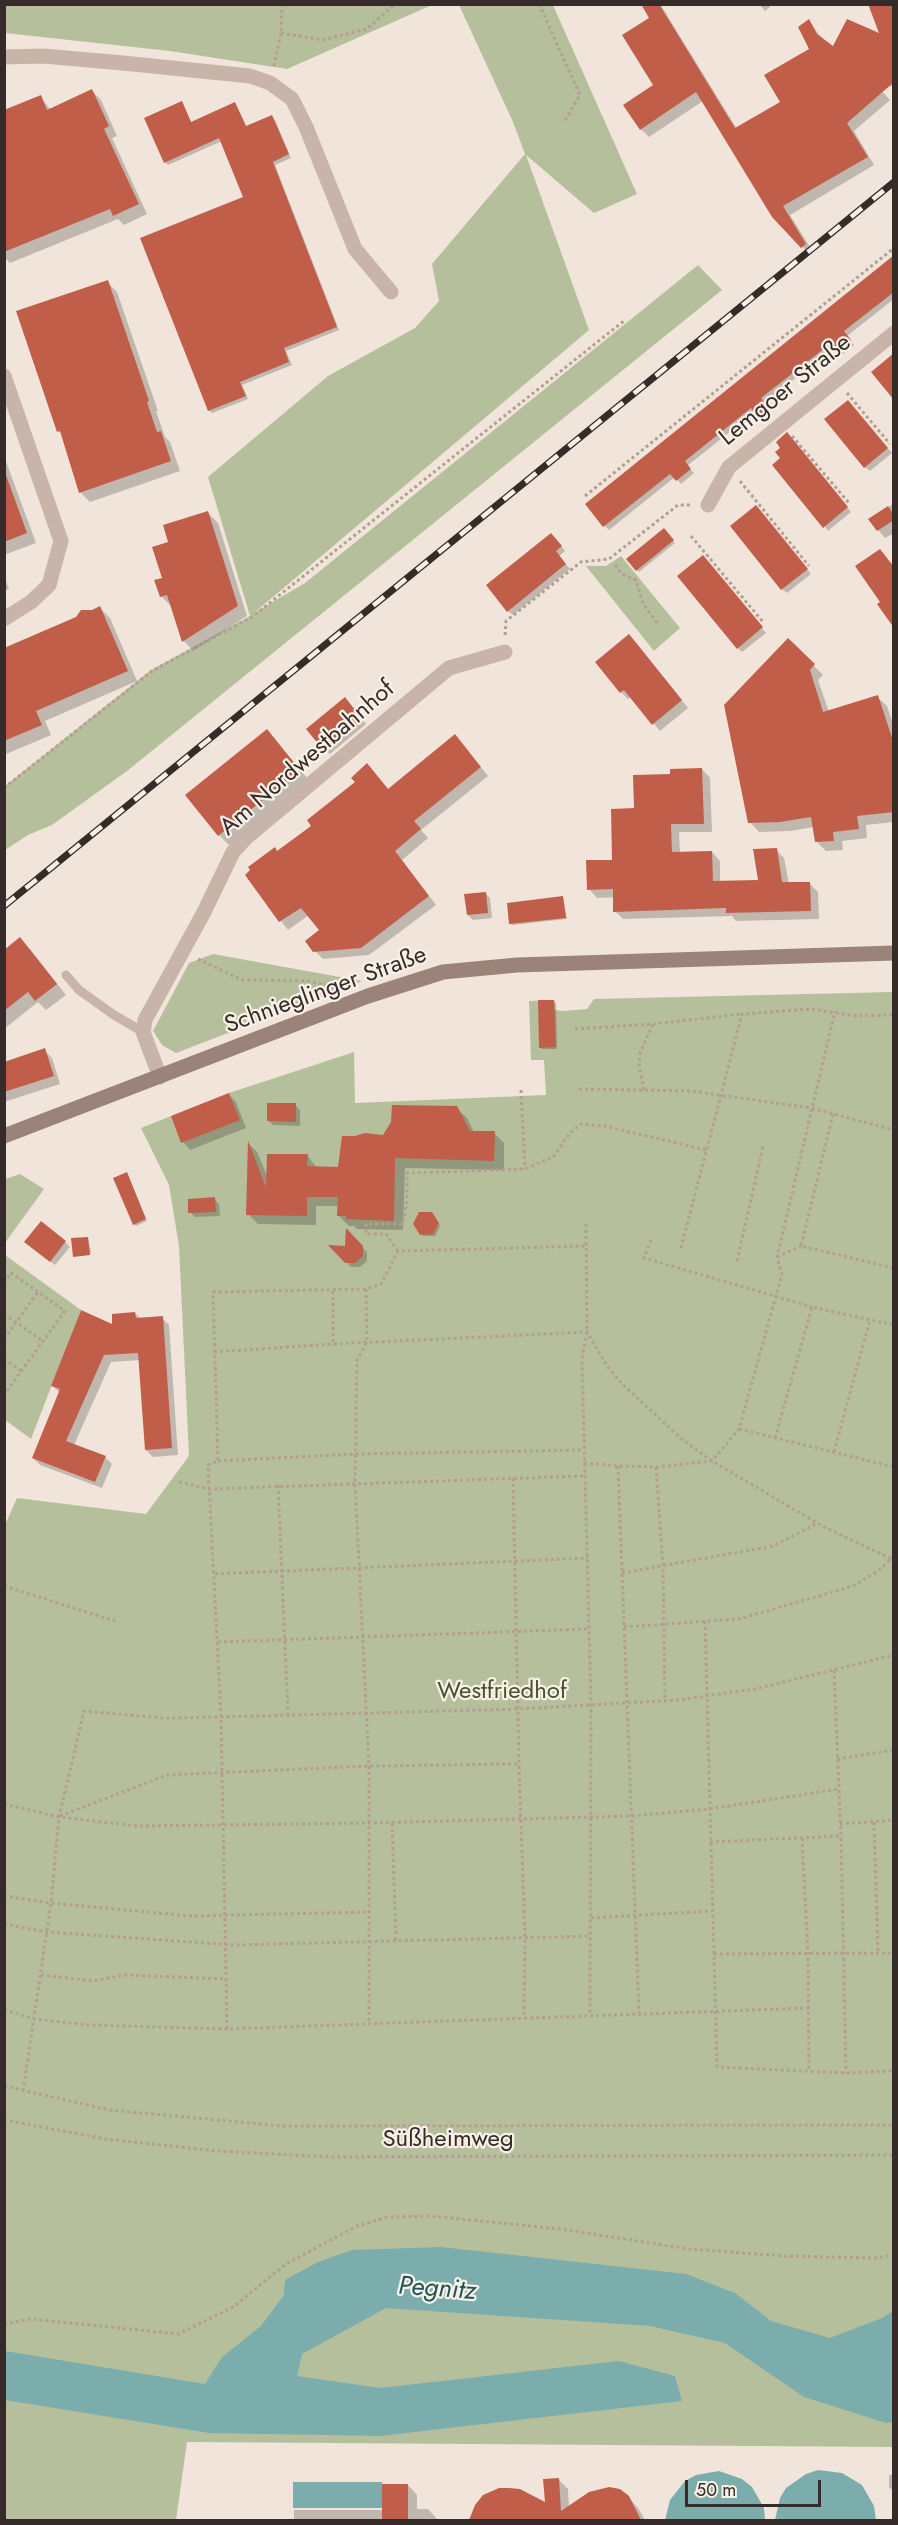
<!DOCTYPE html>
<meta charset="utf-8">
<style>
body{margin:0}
#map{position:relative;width:898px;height:2525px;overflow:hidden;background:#f1e5db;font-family:Jost,sans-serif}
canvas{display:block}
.frame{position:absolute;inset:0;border:6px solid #352b28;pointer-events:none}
.scale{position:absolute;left:685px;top:2480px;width:136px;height:27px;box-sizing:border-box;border:3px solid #352b28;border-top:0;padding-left:8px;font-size:18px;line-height:21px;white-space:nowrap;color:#352b28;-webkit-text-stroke:4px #f9f0e7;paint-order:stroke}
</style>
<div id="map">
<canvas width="898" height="2525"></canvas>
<div class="frame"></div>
<div class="scale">50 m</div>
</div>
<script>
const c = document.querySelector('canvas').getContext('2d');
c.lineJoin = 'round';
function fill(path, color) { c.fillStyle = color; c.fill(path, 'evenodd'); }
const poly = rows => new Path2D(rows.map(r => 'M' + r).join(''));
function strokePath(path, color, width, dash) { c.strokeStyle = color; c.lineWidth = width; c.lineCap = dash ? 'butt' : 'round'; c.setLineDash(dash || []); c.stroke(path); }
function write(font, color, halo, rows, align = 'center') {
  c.font = font + ' Jost,sans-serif'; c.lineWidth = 4.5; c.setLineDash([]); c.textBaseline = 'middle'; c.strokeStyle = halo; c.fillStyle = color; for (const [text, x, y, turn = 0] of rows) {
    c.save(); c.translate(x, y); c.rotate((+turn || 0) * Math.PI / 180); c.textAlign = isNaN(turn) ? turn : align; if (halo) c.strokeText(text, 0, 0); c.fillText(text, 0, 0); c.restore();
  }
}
fill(poly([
 [5,4,432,4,432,5,287,69,170,51,5,33],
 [459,5,553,5,637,194,594,213,526,155,589,330,254,613,305,583,698,265,722,290,127,771,52,825,28,835,5,850,5,786,151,670,250,616,208,477,328,376,415,328,439,301,432,264,525,154,513,122],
 [621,556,680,628,654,651,586,566,606,566],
 [213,954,362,981,176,1053,162,1045,153,1031,189,963],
 [893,992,893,2447,187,2442,176,2520,5,2520,5,1525,17,1498,146,1514,189,1456,179,1246,169,1185,141,1128,229,1093,354,1052,355,1103,546,1095,544,1060,531,1060,529,1001,554,1000,555,1010,562,1011,587,1009,594,999],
 [20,1174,44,1189,5,1243,5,1179],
 [5,1255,81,1310,31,1439,5,1420]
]), '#b6bf9c');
fill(poly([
 [441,2247,686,2274,735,2293,771,2321,830,2338,882,2318,893,2311,893,2422,886,2423,804,2397,725,2343,650,2326,386,2308,302,2354,297,2376,380,2388,619,2361,675,2376,682,2401,380,2436,209,2433,5,2400,5,2351,205,2384,222,2357,261,2326,284,2295,285,2280,318,2262,352,2250],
 [818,2470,842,2473,862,2485,874,2506,876,2520,775,2520,780,2498,786,2488,806,2474],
 [719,2471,742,2479,752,2487,764,2508,765,2520,665,2520,670,2500,685,2481,696,2475],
 [293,2482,382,2482,382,2508,293,2508]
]), '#7badac');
fill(poly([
 [647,4,659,4,662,7,737,129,782,102,811,50,809,21,823,40,833,48,881,36,894,4,894,85,881,90,890,100,854,131,874,165,790,215,813,252,810,255,773,216,703,101,649,137,641,129,655,85,651,19],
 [759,4,773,4,765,11],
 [92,91,101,100,117,136,112,138,147,214,124,225,118,219,10,263,4,257,4,112,40,97,51,110],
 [181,103,192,123,235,104,247,128,272,117,275,120,291,158,275,165,339,330,286,351,292,365,242,385,248,399,212,413,209,410,245,198,222,141,168,165,165,162],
 [894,260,894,299,847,336,854,345,842,355,835,347,764,403,772,413,763,420,755,412,687,466,694,473,681,484,675,477,609,530,605,526,587,504],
 [107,282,117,292,158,411,156,411,165,437,170,442,180,471,90,502,80,492,63,436,59,431],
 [852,406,892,453,870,471,865,467],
 [792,439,851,512,828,531,782,459],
 [4,456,36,543,4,555],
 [894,503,894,533,885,538,870,520],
 [761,512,811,574,787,593,782,589],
 [208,513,218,523,247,616,193,651,184,641,171,606,161,596,170,543],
 [664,530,675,543,639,572,628,560],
 [556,539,565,551,559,556,570,569,513,615,508,611],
 [707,561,766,633,742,652,738,648],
 [4,575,9,589,4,591],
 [100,608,110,618,137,681,45,721,51,735,4,755,4,649],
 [788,640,823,675,818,680,829,712,877,697,887,706,894,727,894,822,866,825,867,838,842,841,843,850,826,851,817,842,814,827,790,831,759,832,750,822],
 [636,643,688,708,660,731,631,697,628,699,621,692],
 [349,704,366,724,330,754,325,750],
 [267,731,313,785,233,849,219,835],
 [455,736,488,776,421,830,428,838,402,860,436,905,369,955,323,959,315,951,321,931,309,915,288,930,247,875,313,826,357,783,367,765,389,790],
 [702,769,710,778,712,832,679,832,680,853,712,852,720,861,720,882,759,882,776,850,784,858,789,884,809,883,818,892,819,919,736,921,732,916,623,919,615,911,615,897,597,898,589,889,614,861,635,810,672,776],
 [485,893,490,898,492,918,473,920,468,915],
 [563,898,567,919,512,925,510,923],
 [30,949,66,995,46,1010,38,1002,4,1029,4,951],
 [554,1001,556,1003,557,1049,542,1049,540,1047],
 [44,1050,52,1058,60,1084,4,1102,4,1063],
 [229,1095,236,1102,246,1128,190,1150,183,1142],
 [295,1105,300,1110,300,1126,273,1125,268,1120],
 [456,1108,467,1118,474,1132,494,1133,504,1143,504,1170,405,1168,403,1230,357,1229,354,1226,349,1226,339,1216,339,1206,316,1206,316,1225,258,1224,248,1214,249,1144,257,1152,268,1178,307,1155,317,1168,339,1168,384,1137],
 [127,1173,147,1221,136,1226,134,1224],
 [214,1199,219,1204,220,1216,195,1217,190,1212],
 [433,1216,440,1226,435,1236,423,1236,421,1234],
 [347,1232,367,1252,367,1261,360,1267,351,1267,332,1247,347,1248],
 [88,1238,91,1253,74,1255],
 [65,1242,70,1247,55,1265,31,1247],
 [135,1313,141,1319,162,1318,169,1325,178,1455,153,1457,146,1450,140,1360,111,1362,74,1445,105,1457,112,1464,102,1488,40,1465,33,1458,60,1393,53,1386,114,1326],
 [889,2475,894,2475,894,2490,889,2488],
 [558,2479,568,2489,569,2507,628,2497,638,2508,645,2520,473,2520,473,2516,546,2505],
 [408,2485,417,2495,417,2509,428,2509,438,2520,294,2520,294,2510,384,2510]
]), '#0003');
fill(poly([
 [641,4,659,4,735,128,780,102,764,75,809,49,798,27,809,19,817,34,833,46,847,19,879,33,868,4,894,4,894,82,847,123,868,157,783,206,806,244,801,248,772,217,696,92,640,130,623,105,653,85,622,35,649,18],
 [92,89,109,126,104,129,139,204,113,216,110,209,4,252,4,110,41,95,47,110],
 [182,101,191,122,235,102,246,126,272,115,289,154,273,162,337,327,284,348,289,362,240,382,246,396,208,411,140,238,243,197,219,138,164,163,144,118],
 [894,255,894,292,844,331,851,340,836,352,830,344,761,398,769,408,762,414,758,417,751,408,685,461,691,469,676,481,670,474,603,527,585,504],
 [108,280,149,401,147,402,157,432,161,431,171,461,79,493,60,431,57,432,16,311],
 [894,353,894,400,871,372],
 [848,400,888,448,864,468,824,419],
 [787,432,848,507,823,528,772,465,780,458,775,452,780,448,776,442],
 [6,475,27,533,4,542,4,476],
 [756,505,808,569,781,590,730,526],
 [888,506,894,515,894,520,877,531,868,519],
 [208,511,238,606,182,642,167,595,160,597,154,580,162,578,152,547,168,542,163,525],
 [664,528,674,540,636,571,626,559],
 [551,533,562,546,556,551,566,564,507,612,486,585],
 [880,549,894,567,894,628,877,604,880,602,855,566],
 [703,555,763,627,737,649,677,576],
 [100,606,128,671,36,711,42,725,4,741,4,648,76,617,81,610,92,610],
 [629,634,682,700,652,725,624,690,620,693,595,662],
 [788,638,815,664,810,670,823,712,878,695,894,744,894,812,857,816,859,829,833,832,834,841,815,842,811,817,780,822,748,823,724,705],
 [345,697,362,719,324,751,306,729],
 [267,729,300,770,218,836,185,795],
 [455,734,481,767,414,821,421,829,395,851,429,896,361,948,313,952,305,941,319,930,301,908,279,922,245,875,250,870,248,867,275,847,277,851,311,826,307,820,355,782,351,778,367,763,388,789],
 [702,768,704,824,671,824,672,852,712,851,713,881,758,880,753,849,777,848,782,882,810,882,811,911,726,913,726,908,613,912,613,889,587,890,586,860,612,860,611,809,634,808,633,775,670,774,670,769],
 [486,892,488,913,467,915,464,894],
 [563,896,566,918,509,924,507,903],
 [20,937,57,984,35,1001,28,992,4,1011,4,950],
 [538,1000,554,1000,556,1047,539,1048],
 [45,1048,54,1076,4,1092,4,1062],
 [229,1093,240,1120,181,1143,171,1116],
 [267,1103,296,1103,296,1122,267,1121],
 [392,1105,457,1106,470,1131,495,1131,494,1161,395,1158,394,1221,346,1219,346,1216,337,1216,338,1197,307,1197,307,1216,246,1215,248,1141,266,1187,267,1154,308,1154,307,1166,338,1167,342,1136,355,1136,365,1133,383,1135,391,1122],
 [127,1172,146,1219,133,1225,113,1178],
 [215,1197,216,1212,188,1213,188,1199],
 [419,1212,432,1212,439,1223,433,1234,420,1235,413,1224],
 [41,1221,66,1241,50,1262,24,1242],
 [346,1228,363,1246,363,1256,355,1263,345,1263,328,1245,345,1246],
 [88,1237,90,1255,73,1257,71,1238],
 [81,1310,112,1324,112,1314,135,1312,136,1318,163,1316,172,1448,145,1450,138,1353,104,1355,66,1441,106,1456,95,1482,32,1458,60,1389,51,1386],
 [559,2478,561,2511,589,2492,609,2487,620,2489,629,2496,641,2520,469,2520,475,2505,483,2495,499,2488,509,2488,520,2489,545,2502,543,2479],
 [382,2484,408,2484,408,2520,382,2520]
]), '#c15e49');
strokePath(poly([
 [539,4,580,95,564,122],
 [281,33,322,40,367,29,395,4],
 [274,66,281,33,282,4],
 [847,393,890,444],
 [792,436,849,503],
 [740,481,809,566],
 [585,496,894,248],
 [691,536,763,622],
 [615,565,622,574,636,580,643,604,658,624],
 [505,635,506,621,581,562,609,559,678,505,692,505],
 [4,788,152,671,252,617,625,320],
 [198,959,242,980,308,981,341,989],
 [575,1029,653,1024,742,1014],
 [579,1089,691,1091,811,1108,894,1130],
 [521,1090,525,1169],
 [644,1090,639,1066,640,1053,653,1024],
 [833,1114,801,1246,894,1268],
 [586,1224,587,1332,582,1358,591,1705,590,2015],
 [651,1240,644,1258,812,1307],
 [681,1248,742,1014,811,1009,856,1016,894,1015],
 [398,1251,386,1234,366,1234,366,1224,403,1224,407,1201,407,1173,525,1169,553,1157,570,1133,581,1124,605,1126,706,1150],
 [777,1257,801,1246],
 [737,1261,763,1146],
 [4,1283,11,1273,65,1311,4,1395],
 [366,1289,367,1342,357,1360,355,1482,369,1766,369,2024],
 [333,1291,333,1343],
 [4,1314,43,1341],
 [4,1339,38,1292],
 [214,1352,333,1344,587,1332,608,1367,622,1384,683,1440,712,1461,824,1527,894,1560],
 [4,1359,22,1371],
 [739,1429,894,1467],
 [775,1438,812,1307,894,1325],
 [834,1452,870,1320],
 [218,1461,356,1454,583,1450],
 [584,1463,618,1466,656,1467,712,1461,739,1429,782,1274,777,1257,835,1011],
 [618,1466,639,2013],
 [656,1467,663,1565,665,1701],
 [513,1478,519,1764,525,1938,524,2017],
 [179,1482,209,1489,584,1476],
 [278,1485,288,1715],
 [622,1573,773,1546,818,1523],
 [215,1574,588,1558],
 [4,1586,115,1621],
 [705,1621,717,2067,846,2073,894,2071],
 [624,1627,739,1619,853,1586,878,1571,894,1556],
 [218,1642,588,1629],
 [834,1670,841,1836,846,2073],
 [837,1759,894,1750],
 [4,1804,59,1817,137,1826,370,1823,631,1816,709,1809,839,1789],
 [60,1816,167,1775,369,1766,519,1764],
 [874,1822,878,1953],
 [392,1823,396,1941],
 [840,1824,894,1820],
 [802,1838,808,1953,809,2071],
 [710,1842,841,1836],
 [4,1896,51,1903,191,1916,369,1912],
 [591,1918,712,1911],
 [4,1924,47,1932,233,1945,591,1936],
 [714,1954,894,1953],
 [41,1975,93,1981,125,1975,227,1979],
 [4,2010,35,2019,90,2025,227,2029,808,2008],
 [227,2029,221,1717,208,1465,218,1461,213,1292,366,1289,381,1284,398,1251,586,1246],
 [4,2086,110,2110,282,2126,894,2125],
 [23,2091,51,1903,59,1817,84,1711,163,1718,221,1717,518,1709,679,1700,755,1689,894,1655],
 [4,2120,106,2139,217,2151,332,2157,894,2155],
 [4,2324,31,2319,178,2334,233,2307,286,2264,357,2226,388,2217,430,2216,561,2229,689,2249,784,2256,876,2258,894,2255]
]), '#b49e92', 3, [3, 3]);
strokePath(poly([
 [66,975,79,990,114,1015,143,1032]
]), '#c8b4a8', 9);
strokePath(poly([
 [4,57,43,56,123,63,250,76,270,83,292,99,306,127,355,249,391,292],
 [4,376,61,541,49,585,31,602,4,619],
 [708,505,729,467,894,333],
 [160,1077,143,1032,145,1020,204,912,233,852,247,837,449,668,505,652]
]), '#c8b4a8', 15);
strokePath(poly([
 [4,1136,368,996,443,972,517,965,894,953]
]), '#9c8379', 15);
const rail = poly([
 [4,906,894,182]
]);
strokePath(rail, '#352b28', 7);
strokePath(rail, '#f9f0e7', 4.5, [14]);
write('24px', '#352b28', '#f9f0e7', [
 ["Lemgoer Straße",786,391,-39],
 ["Am Nordwestbahnhof",308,759,-41],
 ["Schnieglinger Straße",326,991,-20],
 ["Süßheimweg",448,2140]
]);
write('24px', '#47532c', '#f9f0e7', [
 ["Westfriedhof",502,1692]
]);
write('italic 26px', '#1f5555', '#f9f0e7', [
 ["Pegnitz",437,2290,4]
]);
</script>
